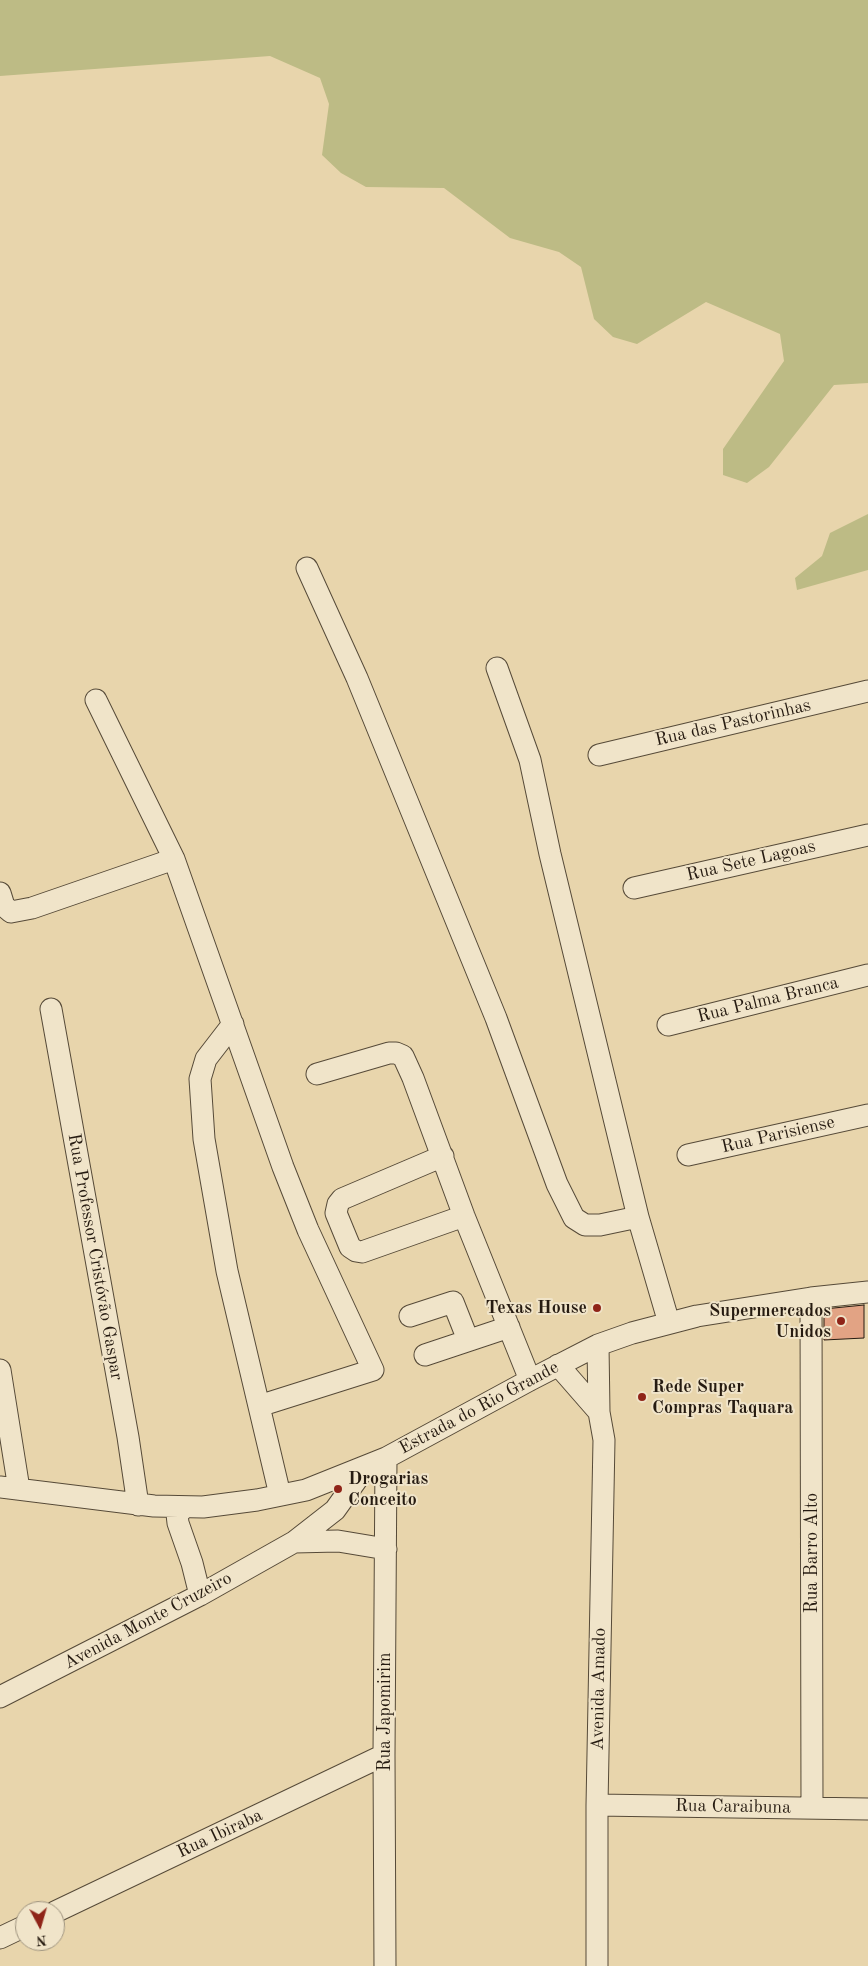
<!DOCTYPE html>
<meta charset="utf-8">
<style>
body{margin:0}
#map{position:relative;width:868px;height:1966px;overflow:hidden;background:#e8d5ac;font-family:"Old Standard TT",serif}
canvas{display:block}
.north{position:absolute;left:15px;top:1901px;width:50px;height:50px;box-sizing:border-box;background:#f0e4c9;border:1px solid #9f947f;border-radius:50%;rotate:174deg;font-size:14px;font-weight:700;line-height:20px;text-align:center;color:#261b11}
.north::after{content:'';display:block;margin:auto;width:18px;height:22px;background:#8f2418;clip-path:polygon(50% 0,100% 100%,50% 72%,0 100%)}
</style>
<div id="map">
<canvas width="868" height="1966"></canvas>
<div class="north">N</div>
</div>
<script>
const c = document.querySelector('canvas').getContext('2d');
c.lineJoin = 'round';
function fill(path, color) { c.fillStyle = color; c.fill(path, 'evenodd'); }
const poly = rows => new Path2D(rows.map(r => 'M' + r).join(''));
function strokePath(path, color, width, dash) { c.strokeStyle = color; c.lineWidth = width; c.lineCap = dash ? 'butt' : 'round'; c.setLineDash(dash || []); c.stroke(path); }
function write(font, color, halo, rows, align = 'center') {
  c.font = font + ' "Old Standard TT",serif'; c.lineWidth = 4; c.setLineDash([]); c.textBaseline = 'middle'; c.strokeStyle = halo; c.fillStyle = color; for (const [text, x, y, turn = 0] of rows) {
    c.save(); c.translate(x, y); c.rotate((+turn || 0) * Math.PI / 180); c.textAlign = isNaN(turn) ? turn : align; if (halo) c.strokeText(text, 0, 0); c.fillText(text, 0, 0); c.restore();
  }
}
fill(poly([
 [0,0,868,0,868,383,834,385,769,467,747,483,723,475,723,449,784,361,780,334,706,302,637,344,613,337,594,319,581,267,559,252,510,238,444,188,366,187,341,173,322,155,329,104,320,78,270,56,0,76],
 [868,514,868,570,797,590,795,578,822,556,830,533]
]), '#bdbb85');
const building = poly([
 [864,1305,864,1338,824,1340,824,1309,864,1305]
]);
fill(building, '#e2a384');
strokePath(building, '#261b11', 1);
const minor = poly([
 [307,568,357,678,496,1018,557,1184,574,1218,585,1225,600,1225,638,1217],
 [497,668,530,760,550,854,638,1217,669,1323],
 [96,700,174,859,283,1167,308,1230,373,1370,259,1406],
 [599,755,868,691],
 [634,888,868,835],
 [0,893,4,906,11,912,32,908,174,859],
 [51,1009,128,1437,138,1505],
 [233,1024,206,1059,200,1079,204,1139,227,1271,280,1495],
 [668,1025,868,975],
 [317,1074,389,1053,396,1053,403,1056,413,1078,464,1216,530,1380],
 [688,1155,868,1115],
 [443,1156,342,1199,338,1204,336,1213,350,1247,356,1251,362,1252,464,1216],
 [811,1298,812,1808],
 [410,1316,453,1302,468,1340],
 [425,1355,509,1327],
 [558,1365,599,1412],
 [0,1370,19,1489],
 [0,1487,154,1506,203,1507,257,1500,306,1490,386,1458,530,1380,598,1345,632,1333,697,1316,811,1298,868,1292],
 [185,1507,177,1514,178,1523,192,1563,200,1595],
 [294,1542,338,1541,386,1549],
 [0,1697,200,1595,294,1542,335,1510,365,1468],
 [597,1805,868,1809],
 [55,1912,384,1755],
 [0,1938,25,1926],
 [385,1966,384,1755,386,1458],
 [597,1966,597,1805,604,1440,599,1412,598,1345]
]);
strokePath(minor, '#564a38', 23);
strokePath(minor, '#f0e4c9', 21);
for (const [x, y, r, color] of [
 [597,1308,5,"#8f2418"],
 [841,1321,5,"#8f2418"],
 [642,1397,5,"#8f2418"],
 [338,1489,5,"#8f2418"]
]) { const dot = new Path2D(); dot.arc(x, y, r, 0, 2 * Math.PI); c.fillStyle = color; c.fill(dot); strokePath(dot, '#f0e4c9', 2); }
write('18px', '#261b11', '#f0e4c9', [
 ["Rua das Pastorinhas",733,723,-13],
 ["Rua Sete Lagoas",751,861,-13],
 ["Rua Palma Branca",768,1000,-14],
 ["Rua Parisiense",778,1135,-13],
 ["Rua Professor Cristóvão Gaspar",95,1257,80],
 ["Estrada do Rio Grande",479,1408,-28],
 ["Rua Barro Alto",812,1553,-90],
 ["Avenida Monte Cruzeiro",148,1621,-28],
 ["Avenida Amado",599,1689,-89],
 ["Rua Japomirim",385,1712,-90],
 ["Rua Caraibuna",733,1807,1],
 ["Rua Ibiraba",220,1834,-25]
]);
write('bold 18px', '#261b11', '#f0e4c9', [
 ["Texas House",587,1308],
 ["Supermercados",831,1311],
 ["Unidos",831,1332],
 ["Rede Super",652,1387,"left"],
 ["Compras Taquara",652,1408,"left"],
 ["Drogarias",348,1479,"left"],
 ["Conceito",348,1500,"left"]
], 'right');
</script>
